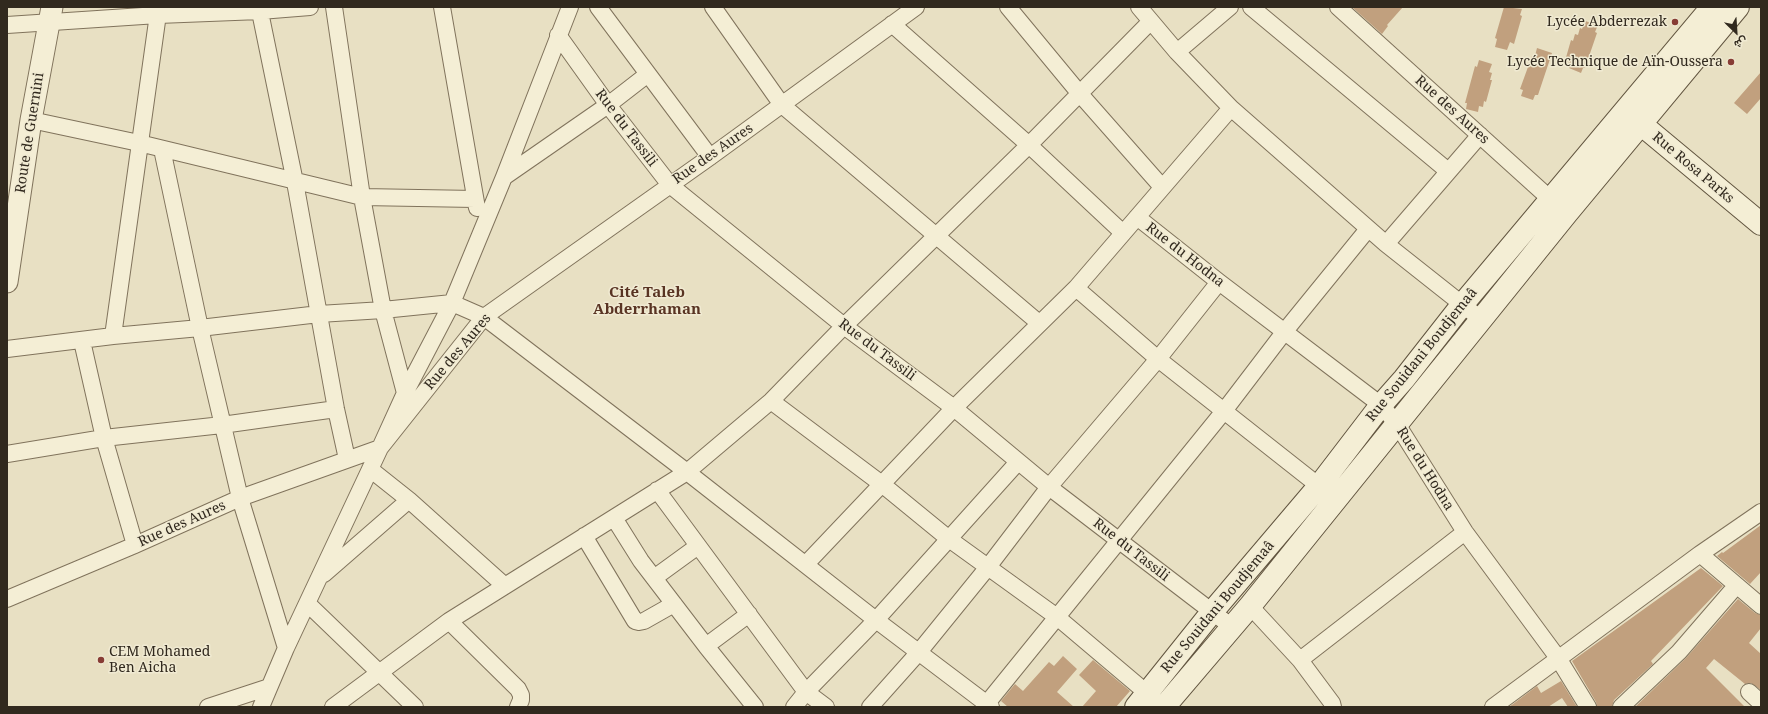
<!DOCTYPE html>
<meta charset="utf-8">
<style>
body{margin:0}
#map{position:relative;width:1768px;height:714px;overflow:hidden;background:#e8e0c3;font-family:"Noto Serif",Vazirmatn,serif}
canvas{display:block}
.frame{position:absolute;inset:0;border:8px solid #31291e;pointer-events:none}
.north{position:absolute;left:1716px;top:12px;width:40px;height:40px;-webkit-text-stroke:3px #f0ead2;paint-order:stroke;rotate:155deg;font-size:11px;font-weight:700;line-height:16px;text-align:center;color:#31291e}
.north::after{content:'';display:block;margin:auto;width:14px;height:18px;background:#31291e;clip-path:polygon(50% 0,100% 100%,50% 72%,0 100%)}
</style>
<div id="map">
<canvas width="1768" height="714"></canvas>
<div class="frame"></div>
<div class="north">ش</div>
</div>
<script>
const c = document.querySelector('canvas').getContext('2d');
c.lineJoin = 'round';
function fill(path, color) { c.fillStyle = color; c.fill(path, 'evenodd'); }
const poly = rows => new Path2D(rows.map(r => 'M' + r).join(''));
function strokePath(path, color, width, dash) { c.strokeStyle = color; c.lineWidth = width; c.lineCap = dash ? 'butt' : 'round'; c.setLineDash(dash || []); c.stroke(path); }
function write(font, color, halo, rows, align = 'center') {
  c.font = font + ' "Noto Serif",serif'; c.lineWidth = 3; c.setLineDash([]); c.textBaseline = 'middle'; c.strokeStyle = halo; c.fillStyle = color; for (const [text, x, y, turn = 0] of rows) {
    c.save(); c.translate(x, y); c.rotate((+turn || 0) * Math.PI / 180); c.textAlign = isNaN(turn) ? turn : align; if (halo) c.strokeText(text, 0, 0); c.fillText(text, 0, 0); c.restore();
  }
}
fill(poly([
 [1352,7,1403,7,1387,25,1388,26,1382,34],
 [1504,7,1522,9,1520,15,1522,16,1514,44,1510,42,1507,50,1495,47,1497,39,1495,38],
 [1585,21,1598,25,1595,32,1597,33,1585,68,1583,68,1581,73,1569,68,1571,63,1565,61,1571,40,1573,41,1575,34,1578,35,1580,28,1582,29],
 [1537,48,1552,53,1538,95,1535,95,1533,100,1521,96,1523,90,1520,89,1532,56,1535,56],
 [1479,60,1492,64,1489,72,1492,73,1490,80,1492,80,1486,102,1484,101,1483,107,1479,106,1478,112,1466,109,1467,103,1465,103,1475,66,1477,67],
 [1761,72,1761,98,1747,114,1734,103],
 [1761,525,1761,572,1750,584,1717,556,1722,552,1723,553],
 [1701,568,1723,586,1651,661,1653,664,1614,700,1612,707,1597,707,1596,702,1572,661],
 [1738,599,1755,613,1761,615,1761,628,1749,643,1761,654,1761,690,1751,683,1745,684,1714,659,1706,668,1745,707,1635,707,1686,658],
 [1063,656,1077,669,1057,692,1074,707,1008,707,1001,701,1015,684,1023,691,1049,662,1054,666],
 [1093,660,1130,691,1116,707,1082,707,1096,691,1079,675],
 [1561,681,1577,707,1568,707,1562,698,1548,707,1509,707,1537,686,1541,693]
]), '#c1a07e');
const minor = poly([
 [259,7,295,182,336,409,347,459],
 [334,7,362,197,383,310,405,393],
 [442,7,477,208],
 [598,7,710,157],
 [713,7,782,105,1039,323],
 [1008,7,1080,94,1162,187],
 [1139,7,1177,52,1231,108,1386,244,1482,320],
 [1251,7,1448,171],
 [1338,7,1558,206],
 [892,24,1029,145,1123,233],
 [7,25,158,15,260,11,310,7],
 [558,35,608,105,670,185,844,326,954,408,1049,487,1232,627],
 [1177,52,1230,7],
 [31,120,139,143,362,197,475,199],
 [162,149,200,328,240,498,286,648],
 [504,177,608,105,648,74],
 [1137,217,1219,282,1381,405,1397,424,1465,532,1558,658,1588,707],
 [1386,244,1480,135],
 [1076,288,1158,359,1319,486],
 [113,336,159,7],
 [82,341,104,438,135,545],
 [7,349,113,336,200,328,319,314,383,310,452,303,484,317,687,472,876,620,991,707],
 [771,401,883,485,949,539,1057,617,1154,699],
 [7,454,104,438,222,425,336,409],
 [370,469,409,500,505,586],
 [657,490,806,692,826,707],
 [614,518,641,561,706,646,755,707],
 [584,536,635,621,639,622,644,621,674,604],
 [1700,554,1761,606],
 [806,564,954,408,1076,288,1231,108],
 [324,574,409,500],
 [654,578,698,546],
 [7,599,135,545,240,498,380,448,484,317,710,157,916,7],
 [308,604,415,707],
 [1250,606,1300,660,1332,703,1333,707],
 [449,621,518,689,521,695,521,700,518,707],
 [706,646,749,614],
 [1300,660,1465,532],
 [1749,692,1761,703],
 [208,707,269,687],
 [261,707,286,648,380,448,405,393,452,303,504,177,570,7],
 [333,707,449,621,687,472,771,401,844,326,1029,145,1150,22],
 [794,707,806,692,876,620,1018,462],
 [870,707,919,652,988,567,1049,487,1158,359,1219,282],
 [984,707,1224,411,1285,331,1368,229],
 [1493,707,1700,554,1761,512],
 [1621,707,1679,652,1736,586]
]);
const tertiary = poly([
 [7,282,31,120,52,7]
]);
const secondary = poly([
 [1630,115,1761,224],
 [1136,707,1212,612,1319,486,1381,405,1404,379,1462,305,1712,7],
 [1164,707,1250,606,1567,213,1738,7]
]);
strokePath(minor, '#80735c', 18);
strokePath(tertiary, '#80735c', 23);
strokePath(secondary, '#61543f', 24);
strokePath(minor, '#f4eed5', 16);
strokePath(tertiary, '#f4eed5', 21);
strokePath(secondary, '#f4eed5', 22);
for (const [x, y, r, color] of [
 [1675,22,4,"#873c34"],
 [1731,62,4,"#873c34"],
 [101,660,4,"#873c34"]
]) { const dot = new Path2D(); dot.arc(x, y, r, 0, 2 * Math.PI); c.fillStyle = color; c.fill(dot); strokePath(dot, '#f0ead2', 1.5); }
write('14px', '#31291e', '#f0ead2', [
 ["Lycée Abderrezak",1667,22],
 ["Lycée Technique de Aïn-Oussera",1723,62],
 ["CEM Mohamed",109,652,"left"],
 ["Ben Aicha",109,668,"left"]
], 'right');
write('14px', '#31291e', '#f0ead2', [
 ["Rue des Aures",1452,110,42],
 ["Rue du Tassili",626,128,53],
 ["Route de Guernini",30,133,-81],
 ["Rue des Aures",713,154,-35],
 ["Rue Rosa Parks",1693,168,40],
 ["Rue du Hodna",1185,255,38],
 ["Rue du Tassili",877,350,37],
 ["Rue des Aures",458,352,-50],
 ["Rue Souidani Boudjemaâ",1422,355,-51],
 ["Rue du Hodna",1425,469,58],
 ["Rue des Aures",182,524,-24],
 ["Rue du Tassili",1131,550,38],
 ["Rue Souidani Boudjemaâ",1218,607,-50]
]);
write('bold 15px', '#593423', '#f0ead2', [
 ["Cité Taleb",647,293],
 ["Abderrhaman",647,310]
]);
</script>
